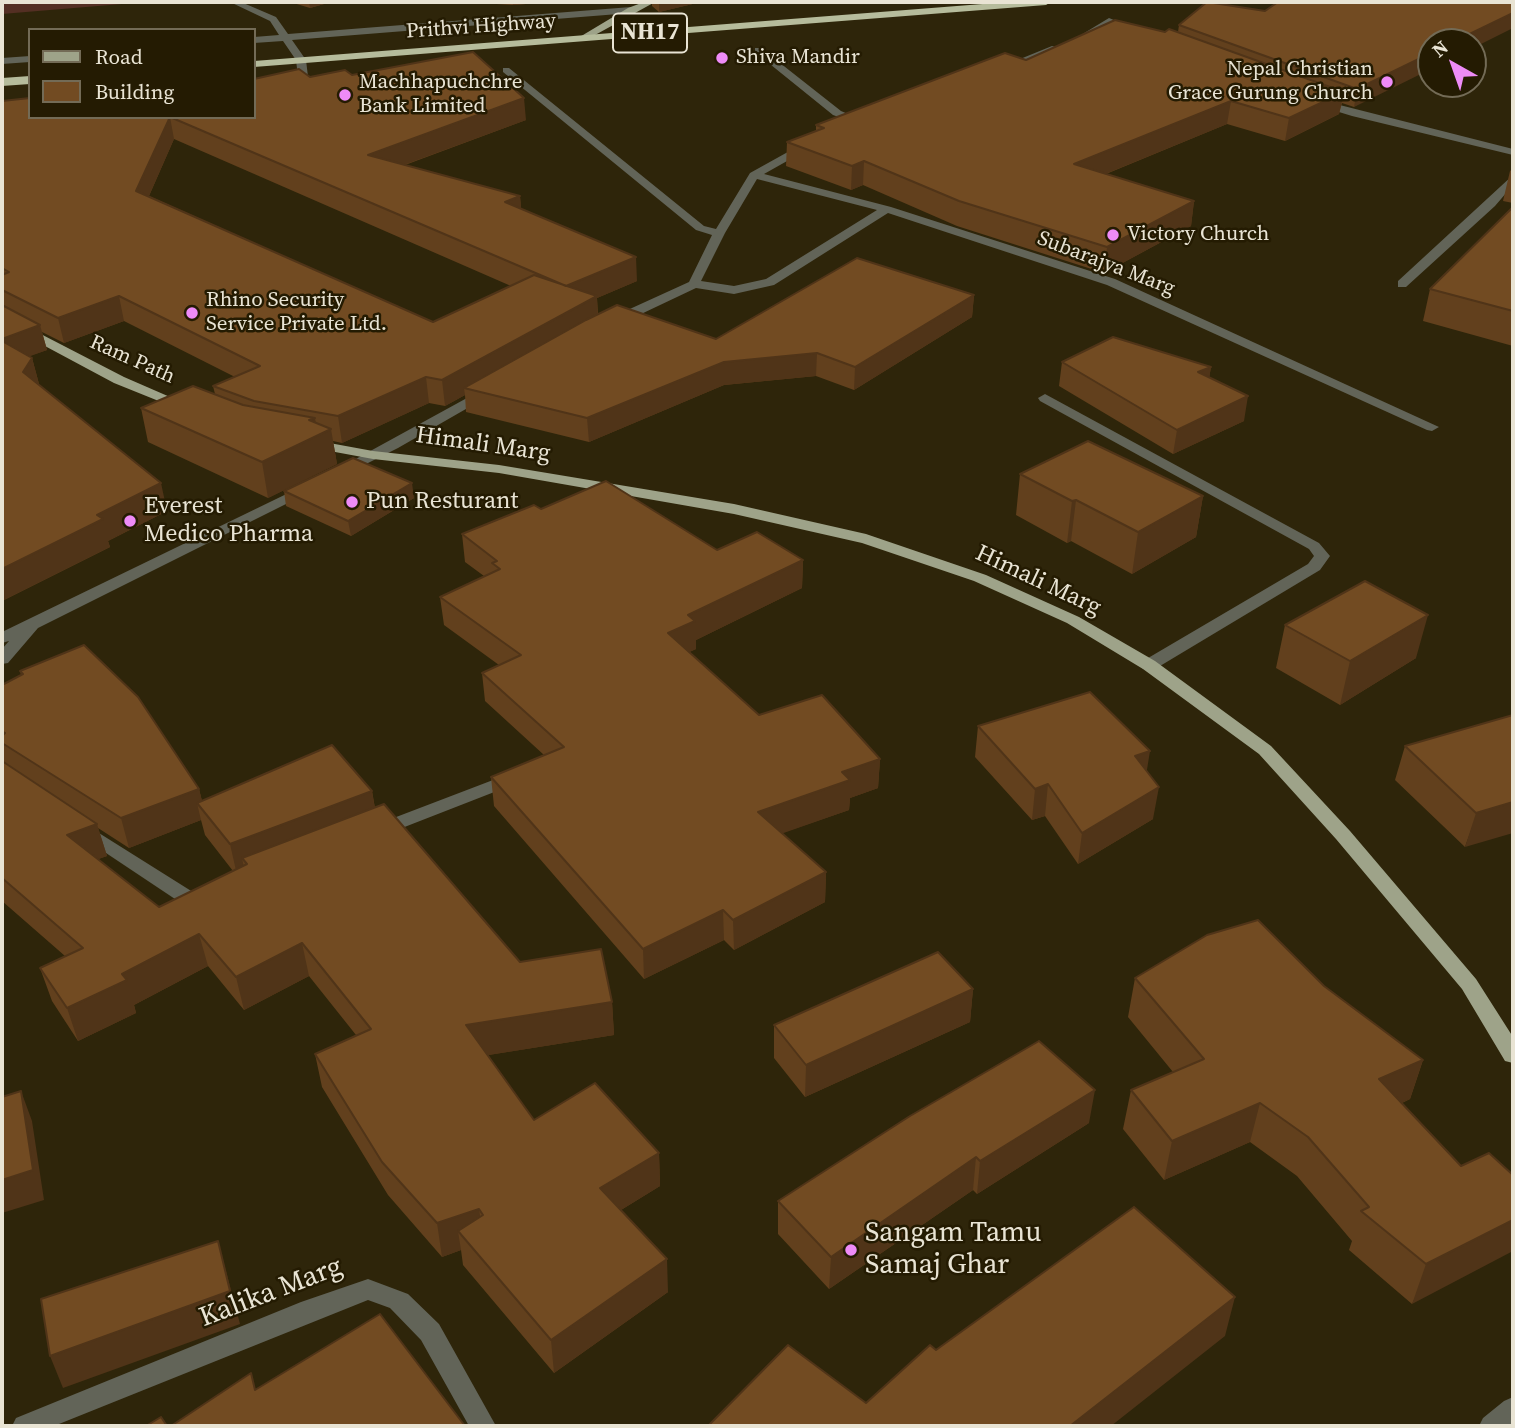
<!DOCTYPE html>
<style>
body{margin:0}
#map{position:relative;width:1515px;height:1428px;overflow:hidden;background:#2e250a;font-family:"Source Serif 4",serif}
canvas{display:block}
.frame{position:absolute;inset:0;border:4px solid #e9e4d4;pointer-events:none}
.legend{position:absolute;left:28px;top:28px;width:228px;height:91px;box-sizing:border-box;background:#241b02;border:2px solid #736b56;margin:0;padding:9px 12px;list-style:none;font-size:21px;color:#e9e4d4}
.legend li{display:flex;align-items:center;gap:14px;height:35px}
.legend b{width:35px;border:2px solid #736b56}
.north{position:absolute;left:1417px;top:28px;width:70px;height:70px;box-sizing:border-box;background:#241b02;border:2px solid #736b56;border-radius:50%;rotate:320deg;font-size:19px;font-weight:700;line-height:28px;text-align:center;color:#e9e4d4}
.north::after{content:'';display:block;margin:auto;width:24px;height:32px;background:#ee8bf7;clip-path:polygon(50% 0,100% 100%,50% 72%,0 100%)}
</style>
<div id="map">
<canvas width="1515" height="1428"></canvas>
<div class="frame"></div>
<ul class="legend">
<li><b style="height:9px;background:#9ea389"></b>Road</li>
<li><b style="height:19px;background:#724b22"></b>Building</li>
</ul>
<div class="north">N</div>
</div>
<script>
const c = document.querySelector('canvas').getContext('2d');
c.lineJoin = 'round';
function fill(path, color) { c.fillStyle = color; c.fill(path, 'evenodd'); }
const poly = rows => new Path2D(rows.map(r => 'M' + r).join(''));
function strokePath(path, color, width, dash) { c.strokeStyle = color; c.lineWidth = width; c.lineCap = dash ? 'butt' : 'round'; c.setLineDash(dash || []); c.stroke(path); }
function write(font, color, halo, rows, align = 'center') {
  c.font = font + ' "Source Serif 4",serif'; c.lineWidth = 5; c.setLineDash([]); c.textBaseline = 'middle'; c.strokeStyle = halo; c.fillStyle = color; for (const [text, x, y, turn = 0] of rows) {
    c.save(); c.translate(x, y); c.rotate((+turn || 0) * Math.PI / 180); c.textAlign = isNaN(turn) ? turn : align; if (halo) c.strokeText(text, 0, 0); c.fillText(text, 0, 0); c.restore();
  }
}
fill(poly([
 [2,2,146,2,2,14]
]), '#542f23');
fill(poly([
 [230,2,241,2,276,17,288,34,631,7,636,10,631,13,292,40,306,60,309,85,304,88,299,85,296,60,283,41,254,43,254,37,279,35,270,21,230,2],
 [1109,18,1136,29,1131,32,1110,24,1084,40,1076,38,1109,18],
 [1052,46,1060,48,1006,70,998,68,1052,46],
 [755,48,761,48,841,111,869,123,864,126,833,115,755,52,755,48],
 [30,56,30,62,2,64,2,58,30,56],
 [503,68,509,68,704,226,716,229,750,173,804,143,812,143,812,147,764,174,891,207,1115,279,1439,427,1432,431,1427,430,1107,285,888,213,774,285,734,294,696,288,620,324,610,324,610,318,689,282,712,235,696,230,503,72,503,68],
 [757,179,877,210,766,279,734,286,701,281,725,233,757,179],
 [1320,100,1513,149,1513,155,1352,116,1316,105,1316,101,1320,100],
 [1513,175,1513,185,1495,206,1406,287,1398,287,1398,281,1513,175],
 [487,387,492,388,492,394,398,448,344,475,334,475,332,472,487,387],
 [1045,394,1319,543,1330,556,1320,570,1155,669,1143,669,1141,665,1143,661,1308,564,1314,556,1309,549,1040,401,1038,398,1045,394],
 [305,485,310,486,312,489,310,492,38,628,8,663,2,664,2,649,9,641,2,643,2,632,305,485],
 [514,772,523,778,520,782,384,835,377,837,370,835,368,831,370,827,514,772],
 [83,823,196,894,204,891,211,893,214,898,211,903,194,909,187,907,76,833,74,829,76,825,83,823],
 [368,1279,408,1294,439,1324,496,1426,469,1426,421,1340,390,1308,368,1300,54,1426,12,1426,16,1418,301,1302,368,1279],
 [1513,1397,1513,1425,1479,1426,1483,1418,1504,1401,1513,1397]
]), '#626458');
fill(poly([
 [644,2,655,2,586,40,578,38,628,8,644,2],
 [2,314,124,377,193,407,191,410,181,410,114,383,2,323,2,314],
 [313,440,373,451,499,465,734,504,866,534,986,575,1079,617,1155,661,1271,746,1350,831,1476,979,1513,1037,1513,1063,1505,1061,1462,989,1336,839,1259,754,1143,669,1067,623,974,581,862,543,734,514,499,473,373,459,308,447,306,444,313,440]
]), '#9ea389');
fill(poly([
 [1008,2,1051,2,1046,5,254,67,254,61,1008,2],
 [30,76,30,84,2,86,2,78,30,76]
]), '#b6bc9c');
fill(poly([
 [290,2,331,2,310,8],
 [463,2,552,2,513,5],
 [652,2,701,2,659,12,652,6],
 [1513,2,1354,107,1342,103,1339,114,1285,141,1227,124,1106,174,1194,201,1191,226,1104,273,957,226,863,185,851,190,786,166,787,142,816,131,816,125,1026,60,1165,32,1178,32,1179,25,1265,11],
 [352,75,526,120,405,165,520,196,521,209,637,281,597,298,598,314,716,339,974,295,972,317,854,390,816,376,724,385,589,442,466,412,465,395,445,406,429,403,342,443,333,441,337,464,268,498,148,442,141,408,215,394,213,386,235,377,124,321,64,343,42,332,47,350,29,356,32,358,39,384,38,385,167,511,108,541,110,547,2,601,2,101,30,117,310,77],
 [174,139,511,286,433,322,149,196],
 [1513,168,1513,203,1503,201,1510,171],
 [1513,207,1513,346,1423,321,1430,289],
 [1062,362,1211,367,1209,378,1244,421,1173,454,1059,386],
 [1020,474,1203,496,1196,537,1132,574,1071,541,1067,543,1016,515],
 [284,491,414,498,351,536,286,506],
 [541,509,717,550,803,560,802,588,696,640,696,649,689,652,759,715,880,759,878,788,850,798,849,810,782,833,826,872,825,902,734,950,724,940,644,979,494,806,491,777,544,755,485,701,482,673,499,665,444,625,440,597,484,576,465,562,462,534],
 [1285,625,1416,658,1340,705,1276,668],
 [20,671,199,789,202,801,372,791,375,808,520,962,612,1002,614,1035,488,1055,534,1120,659,1153,660,1186,621,1210,668,1292,554,1373,463,1265,461,1250,442,1257,388,1195,322,1087,315,1054,356,1035,309,976,244,1010,208,966,134,1005,136,1013,78,1041,52,1001,40,968,65,956,2,901,2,761,4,762,2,756,2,685,21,675],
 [201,820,205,835,233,871,159,907,98,859,107,856,98,828,129,848],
 [1513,715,1465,847,1395,780,1405,746],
 [978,726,1147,772,1153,819,1078,864,1045,816,1032,820,975,757],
 [1135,978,1324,986,1423,1060,1410,1099,1402,1103,1461,1166,1489,1153,1412,1304,1349,1250,1352,1241,1297,1176,1250,1142,1164,1180,1123,1129,1131,1090,1173,1072,1128,1017],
 [973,989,970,1022,805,1097,774,1058,774,1025],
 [1089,1123,977,1194,973,1190,829,1289,778,1234,778,1201]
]), '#62401d');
fill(poly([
 [309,2,331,2,310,8],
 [512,2,552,2,513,5],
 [659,2,701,2,659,12],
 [1513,13,1513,28,1473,48,1473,42,1453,42],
 [1431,53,1431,69,1354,107,1357,89],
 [1344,92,1339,114,1285,141,1289,118],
 [524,98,526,120,371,177,368,155],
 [1231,101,1227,124,1071,188,1074,164],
 [170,117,174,139,141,214,136,191],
 [864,161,863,185,851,190,852,166],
 [520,196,522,219,505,202],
 [1194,201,1191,226,1104,273,1107,247],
 [636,257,637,281,597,298,598,321,464,388,465,395,445,406,442,380,566,286],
 [974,295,972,317,854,390,855,367],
 [119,296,124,321,64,343,58,318],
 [40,325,47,350,6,365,2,350,2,339],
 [817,353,816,376,724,385,589,442,587,418,724,362],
 [32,358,39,384,30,398,23,372],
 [1211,367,1207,391,1198,372],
 [426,377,429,403,342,443,338,416],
 [1248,396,1244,421,1173,454,1177,430],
 [315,418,318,436,331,429,337,464,268,498,262,462,309,420],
 [161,483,167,511,108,541,110,547,2,601,2,569,97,515],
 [412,483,414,498,351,536,348,521],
 [1203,496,1196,537,1132,574,1138,532],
 [1076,500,1071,541,1067,543,1072,501],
 [803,560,802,588,696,640,696,649,669,662,668,633,688,615],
 [1428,615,1416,658,1340,705,1350,661],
 [1150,751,1145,782,1135,756],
 [880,759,878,788,850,798,849,810,758,842,758,812,842,772],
 [1048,784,1045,816,1032,820,1035,789],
 [1159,787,1153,819,1078,864,1082,833],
 [199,789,205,813,197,803,201,820,129,848,121,818],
 [372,791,377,822,242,858,245,872,237,875,230,844],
 [1513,802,1513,833,1465,847,1476,813],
 [97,824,107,856,77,867,67,835],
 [826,872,825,902,734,950,733,920],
 [723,910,724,940,644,979,643,949],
 [199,934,208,966,134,1005,136,1013,78,1041,67,1008,122,974],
 [302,943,309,976,244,1010,236,977],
 [973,989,970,1022,805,1097,806,1065],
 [612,1002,614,1035,470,1058,466,1025],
 [1423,1060,1410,1099,1367,1119,1379,1079],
 [1095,1090,1089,1123,977,1194,980,1161],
 [21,1091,32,1121,44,1200,2,1213,2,1180],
 [1260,1103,1250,1142,1164,1180,1172,1141],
 [659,1153,660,1186,603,1221,600,1188],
 [976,1157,973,1190,829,1289,831,1257],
 [479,1209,484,1242,458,1231,461,1250,442,1257,437,1223],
 [1513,1220,1513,1251,1412,1304,1426,1264],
 [218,1241,240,1324,63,1388,50,1356],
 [667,1259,668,1292,554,1373,551,1340],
 [1235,1297,1225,1336,1111,1426,1070,1426]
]), '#503418');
const building = poly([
 [1207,2,1265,11,1278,2,1513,2,1513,13,1453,42,1431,42,1431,53,1357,89,1179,25,1207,2],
 [1115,20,1165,32,1169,29,1344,92,1289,118,1231,101,1074,164,1194,201,1107,247,959,201,864,161,852,166,787,142,824,128,816,125,976,64,1005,53,1026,60,1115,20],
 [473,52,524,98,368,155,520,196,505,202,636,257,566,286,170,117,254,117,254,79,299,69,310,77,345,70,352,75,473,52],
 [30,98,30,117,170,117,136,191,433,322,534,275,597,296,442,380,426,377,338,416,254,401,213,386,260,366,119,296,58,318,2,290,2,275,9,272,2,268,2,101,30,98],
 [1513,207,1513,311,1430,289,1513,207],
 [857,258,974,295,855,367,817,353,724,362,587,418,464,388,586,320,617,305,716,339,857,258],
 [2,305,40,325,2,339,2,305],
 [1113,337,1211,367,1198,372,1248,396,1177,430,1062,362,1113,337],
 [2,341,32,358,23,372,161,483,97,515,103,519,2,569,2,341],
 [193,386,243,405,315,418,309,420,331,429,262,462,141,408,193,386],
 [1088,441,1203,496,1138,532,1076,500,1072,501,1020,474,1088,441],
 [353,458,412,483,348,521,284,491,353,458],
 [606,481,717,550,757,532,803,560,688,615,695,621,668,633,759,715,822,695,880,759,842,772,850,780,758,812,826,872,733,920,723,910,643,949,491,777,564,747,482,673,521,655,440,597,500,569,492,563,497,561,462,534,534,505,541,509,606,481],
 [1365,581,1428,615,1350,661,1285,625,1365,581],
 [84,645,138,697,199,789,121,818,2,743,2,736,5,733,2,731,2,685,23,674,20,671,84,645],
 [1090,692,1150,751,1135,756,1159,787,1082,833,1048,784,1035,789,978,726,1090,692],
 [1513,715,1513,802,1476,813,1405,746,1513,715],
 [332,745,372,791,230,844,197,803,332,745],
 [2,761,97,824,67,835,159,907,247,864,242,858,384,804,520,962,601,949,612,1002,466,1025,534,1120,595,1083,659,1153,600,1188,667,1259,551,1340,458,1231,483,1215,479,1209,437,1223,382,1162,315,1054,371,1029,302,943,236,977,199,934,122,974,127,980,67,1008,40,968,83,948,2,878,2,761],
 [1258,920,1324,986,1423,1060,1379,1079,1461,1166,1489,1153,1513,1175,1513,1220,1426,1264,1361,1211,1369,1207,1308,1137,1260,1103,1172,1141,1131,1090,1204,1059,1135,978,1207,935,1258,920],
 [938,952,973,989,806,1065,774,1025,938,952],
 [1039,1041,1095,1090,980,1161,976,1157,831,1257,778,1201,910,1116,1039,1041],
 [21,1091,33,1170,2,1180,2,1097,21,1091],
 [1134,1207,1235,1297,1070,1426,708,1426,788,1345,866,1403,930,1345,936,1350,1134,1207],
 [218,1241,230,1291,50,1356,41,1299,218,1241],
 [380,1314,465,1426,171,1426,251,1373,255,1390,380,1314],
 [161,1417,167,1426,146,1426,161,1417]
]);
fill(building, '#724b22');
strokePath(building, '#503418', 2);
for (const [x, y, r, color] of [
 [722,58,7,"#ee8bf7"],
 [1387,82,7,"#ee8bf7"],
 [345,95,7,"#ee8bf7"],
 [1113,235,7,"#ee8bf7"],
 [192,313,7,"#ee8bf7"],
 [352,502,7,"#ee8bf7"],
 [130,521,7,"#ee8bf7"],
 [851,1250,7,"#ee8bf7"]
]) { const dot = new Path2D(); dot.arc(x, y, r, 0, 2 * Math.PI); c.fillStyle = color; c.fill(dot); strokePath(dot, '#241b02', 2.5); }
write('21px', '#e9e4d4', '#241b02', [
 ["Prithvi Highway",481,27,-4],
 ["Subarajya Marg",1106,264,21],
 ["Ram Path",132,360,24]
]);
write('21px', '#e9e4d4', '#241b02', [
 ["Shiva Mandir",736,58],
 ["Nepal Christian",1373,70,"right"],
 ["Grace Gurung Church",1373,94,"right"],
 ["Machhapuchchre",359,83],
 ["Bank Limited",359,107],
 ["Victory Church",1127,235],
 ["Rhino Security",206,301],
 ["Service Private Ltd.",206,325]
], 'left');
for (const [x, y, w] of [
 [650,33,74]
]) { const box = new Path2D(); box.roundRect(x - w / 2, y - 19.5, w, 39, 5); c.fillStyle = '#241b02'; c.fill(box); strokePath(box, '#e9e4d4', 2); }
write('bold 23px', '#e9e4d4', null, [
 ["NH17",650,33]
]);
write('24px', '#e9e4d4', '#241b02', [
 ["Himali Marg",483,445,8],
 ["Himali Marg",1038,581,25]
]);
write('24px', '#e9e4d4', '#241b02', [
 ["Pun Resturant",366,502],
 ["Everest",144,507],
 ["Medico Pharma",144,535]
], 'left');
write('28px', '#e9e4d4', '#241b02', [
 ["Sangam Tamu",865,1234],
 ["Samaj Ghar",865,1266]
], 'left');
write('28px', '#e9e4d4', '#241b02', [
 ["Kalika Marg",271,1293,-21]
]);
</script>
